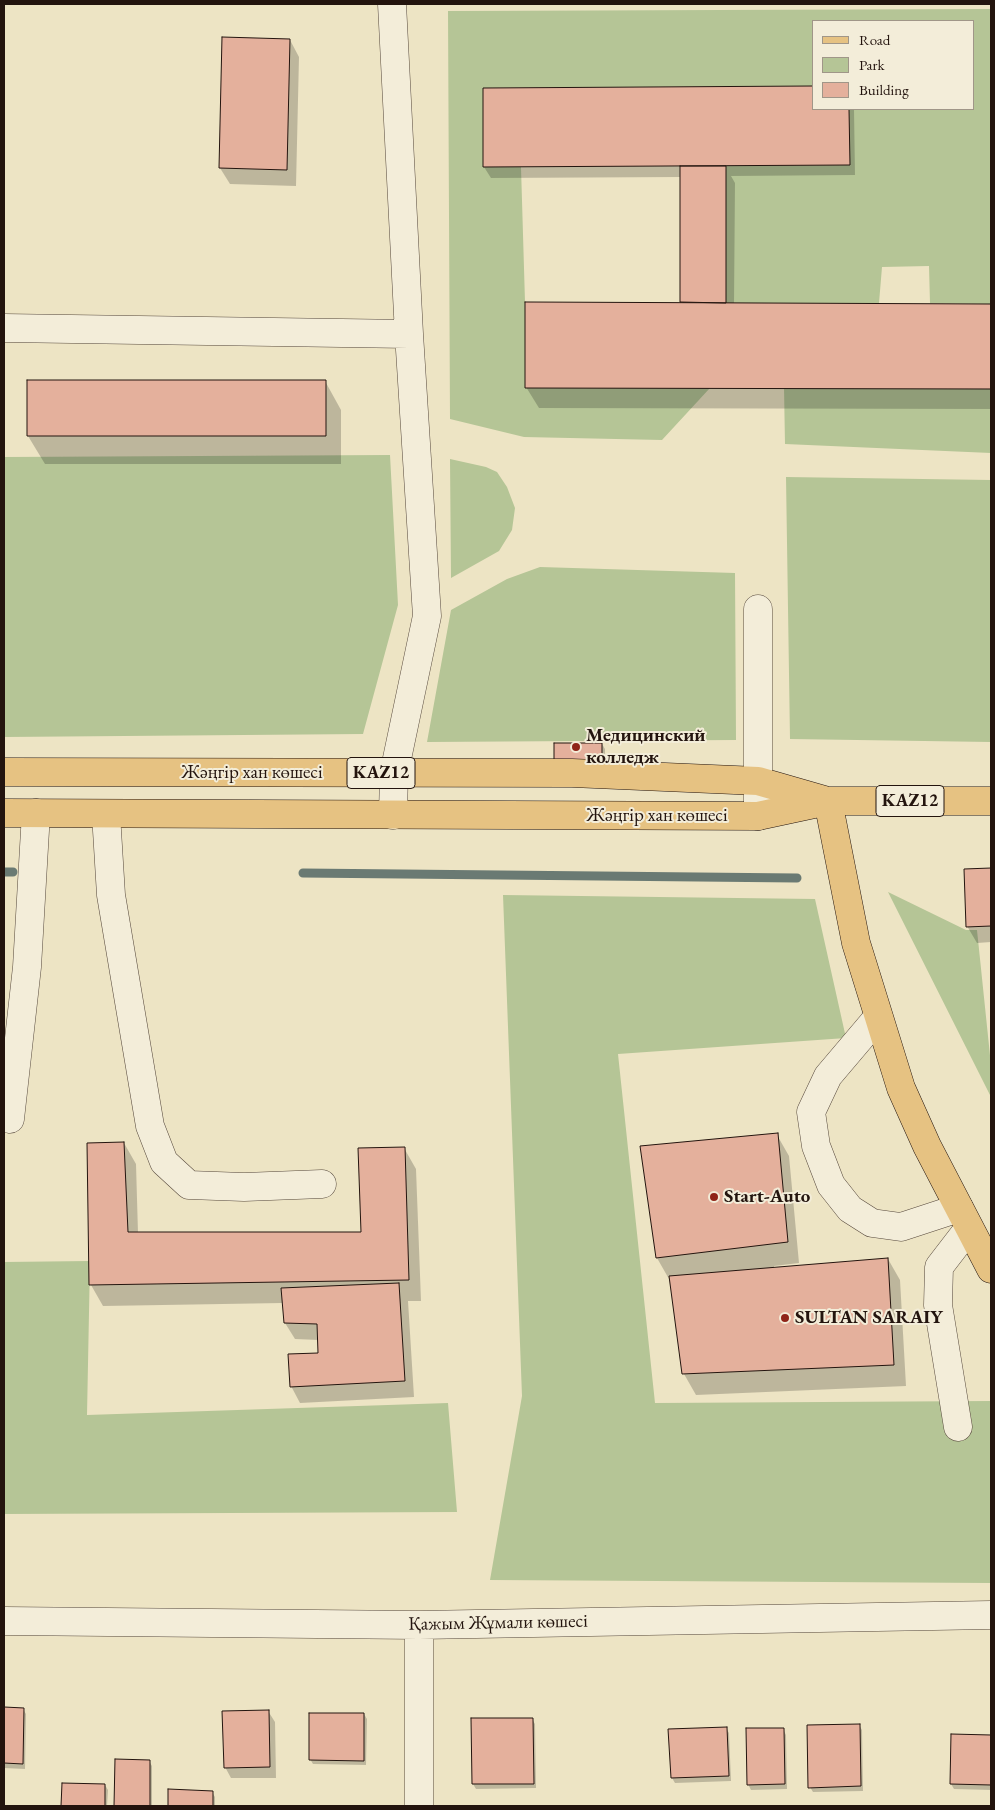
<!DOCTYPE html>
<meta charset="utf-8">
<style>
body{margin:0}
#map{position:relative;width:995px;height:1810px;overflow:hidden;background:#ede4c4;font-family:"EB Garamond",serif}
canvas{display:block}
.frame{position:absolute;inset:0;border:5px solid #23140e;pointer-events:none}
.legend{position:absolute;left:812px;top:20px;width:162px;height:90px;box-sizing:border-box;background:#f3edd9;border:1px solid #a09688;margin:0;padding:6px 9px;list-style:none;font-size:15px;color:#23140e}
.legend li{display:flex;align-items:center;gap:10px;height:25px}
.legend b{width:25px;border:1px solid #a09688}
</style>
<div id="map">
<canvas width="995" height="1810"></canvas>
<div class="frame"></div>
<ul class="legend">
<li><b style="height:6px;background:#e6c282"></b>Road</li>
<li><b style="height:14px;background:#b5c596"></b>Park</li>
<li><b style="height:14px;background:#e4b09c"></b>Building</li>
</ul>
</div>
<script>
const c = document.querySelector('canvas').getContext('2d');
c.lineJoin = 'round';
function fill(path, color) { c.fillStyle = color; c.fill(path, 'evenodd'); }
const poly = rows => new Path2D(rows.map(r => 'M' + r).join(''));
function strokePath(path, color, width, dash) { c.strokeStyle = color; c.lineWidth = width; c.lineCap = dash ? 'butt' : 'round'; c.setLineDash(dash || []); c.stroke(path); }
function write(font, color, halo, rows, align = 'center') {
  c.font = font + ' "EB Garamond",serif'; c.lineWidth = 4; c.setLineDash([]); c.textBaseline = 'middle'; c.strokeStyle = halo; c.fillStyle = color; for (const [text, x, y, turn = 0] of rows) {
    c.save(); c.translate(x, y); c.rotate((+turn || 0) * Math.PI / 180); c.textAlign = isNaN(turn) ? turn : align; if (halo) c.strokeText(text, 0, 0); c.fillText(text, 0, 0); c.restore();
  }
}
fill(poly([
 [991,9,991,304,930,303,929,266,882,267,879,303,726,303,726,166,849,165,849,109,974,109,974,21,814,21,814,86,483,88,483,167,521,167,525,302,525,387,710,388,662,440,524,437,450,419,448,11],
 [784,388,991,389,991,453,785,444],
 [390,455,398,605,363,734,4,737,4,457],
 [450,459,486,467,497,472,507,487,515,508,512,530,499,551,451,578],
 [786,477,991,480,991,742,790,739],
 [540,567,735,573,736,740,427,742,451,610,507,579],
 [888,892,966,930,977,930,991,1065,991,1097],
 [503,895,815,899,846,1038,618,1054,655,1403,991,1401,991,1583,490,1580,522,1396],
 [90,1261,87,1415,448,1403,457,1512,4,1514,4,1262]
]), '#b5c596');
fill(poly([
 [290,40,299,57,296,186,230,184,220,168],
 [484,89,814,109,854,109,855,175,731,176,735,183,734,304,991,305,991,409,539,408,526,387,683,304,682,177,491,178,484,167],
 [325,381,341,410,341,464,45,464,28,436],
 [602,744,605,749,605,765,558,765],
 [991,869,991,942,977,943,967,926,965,870],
 [777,1135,789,1156,799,1263,774,1266,774,1269,888,1259,900,1280,906,1386,696,1395,684,1374,671,1279,669,1279,657,1258,641,1147],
 [124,1143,136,1164,138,1233,362,1233,404,1148,416,1169,421,1301,408,1301,414,1397,300,1403,291,1386,320,1354,319,1340,295,1339,285,1323,283,1303,103,1306,91,1285,89,1144],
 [4,1709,23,1709,26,1714,25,1769,4,1768],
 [268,1711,275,1722,276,1778,231,1778,225,1767],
 [364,1714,367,1719,366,1765,313,1764,310,1759],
 [532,1719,535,1724,536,1788,476,1789,473,1784,472,1720],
 [859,1725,862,1730,863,1791,813,1792,810,1787],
 [726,1728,729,1733,731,1781,675,1783,672,1778],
 [783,1729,786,1735,787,1789,751,1790,748,1784],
 [952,1736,991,1736,991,1790,954,1789,951,1784],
 [116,1761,149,1761,152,1766,152,1806,116,1806],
 [63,1784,105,1785,108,1790,107,1806,63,1806],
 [170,1790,212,1792,215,1797,215,1806,169,1806]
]), '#0003');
strokePath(poly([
 [4,872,13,872],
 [303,873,797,878]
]), '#6a7a73', 9);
const building = poly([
 [222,37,290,39,287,170,219,168,222,37],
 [814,86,814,109,849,109,850,165,483,167,483,88,814,86],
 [680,166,726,166,726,303,680,302,680,166],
 [525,302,991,304,991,389,525,388,525,302],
 [27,380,326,380,326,436,27,436,27,380],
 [554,743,602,743,602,761,554,761,554,743],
 [991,868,991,926,966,927,964,869,991,868],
 [778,1133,788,1242,656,1258,640,1146,778,1133],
 [124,1142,128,1232,361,1232,358,1148,405,1147,409,1280,89,1285,87,1143,124,1142],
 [888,1258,894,1365,682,1374,669,1276,888,1258],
 [399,1283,405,1381,290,1387,288,1354,318,1353,317,1324,284,1323,281,1288,399,1283],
 [4,1707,24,1708,23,1764,4,1763,4,1707],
 [269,1710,270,1767,224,1768,222,1711,269,1710],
 [309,1713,364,1713,364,1761,309,1760,309,1713],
 [471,1718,533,1718,534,1784,472,1784,471,1718],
 [860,1724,861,1786,808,1788,807,1725,860,1724],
 [727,1727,729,1776,671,1778,668,1729,727,1727],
 [746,1728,784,1728,785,1784,747,1785,746,1728],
 [951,1734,991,1735,991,1785,950,1784,951,1734],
 [115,1759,150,1760,150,1806,114,1806,115,1759],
 [62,1783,105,1784,105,1806,61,1806,62,1783],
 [168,1789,213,1791,213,1806,168,1806,168,1789]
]);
fill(building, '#e4b09c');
strokePath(building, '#23140e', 1);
const minor = poly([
 [392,4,409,334,427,616,394,773,393,815],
 [4,328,409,334],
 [758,609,758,816],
 [106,814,111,895,150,1126,164,1162,189,1185,244,1187,322,1184],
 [878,1017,828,1076,811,1112,816,1146,831,1185,850,1209,872,1223,901,1227,959,1208],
 [10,1119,27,967,36,813],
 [958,1427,938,1305,939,1267,969,1228],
 [4,1621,419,1625,991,1615],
 [419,1625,419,1806]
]);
const major = poly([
 [4,772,572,773,758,781,824,800],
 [828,801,856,943,901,1088,927,1146,991,1269],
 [4,813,758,816,828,801,991,801]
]);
strokePath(minor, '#56483c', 29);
strokePath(major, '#23140e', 29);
strokePath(minor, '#f3edd9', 28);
strokePath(major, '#e6c282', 28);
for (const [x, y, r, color] of [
 [576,747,5,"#8f2418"],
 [714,1197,5,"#8f2418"],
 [785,1318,5,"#8f2418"]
]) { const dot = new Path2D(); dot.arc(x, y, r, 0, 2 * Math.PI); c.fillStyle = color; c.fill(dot); strokePath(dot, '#f3edd9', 2); }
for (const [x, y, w] of [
 [381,773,68],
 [910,801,68]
]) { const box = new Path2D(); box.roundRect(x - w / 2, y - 15.5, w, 31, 4); c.fillStyle = '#f3edd9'; c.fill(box); strokePath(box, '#23140e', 1); }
write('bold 18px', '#23140e', null, [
 ["KAZ12",381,773],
 ["KAZ12",910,801]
]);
write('bold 19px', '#23140e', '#f3edd9', [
 ["Медицинский",586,736],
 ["колледж",586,758],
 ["Start-Auto",724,1197],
 ["SULTAN SARAIY",795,1318]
], 'left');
write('19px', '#23140e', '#f3edd9', [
 ["Жәңгір хан көшесі",252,773],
 ["Жәңгір хан көшесі",657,816],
 ["Қажым Жұмали көшесі",498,1623,-1]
]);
</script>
